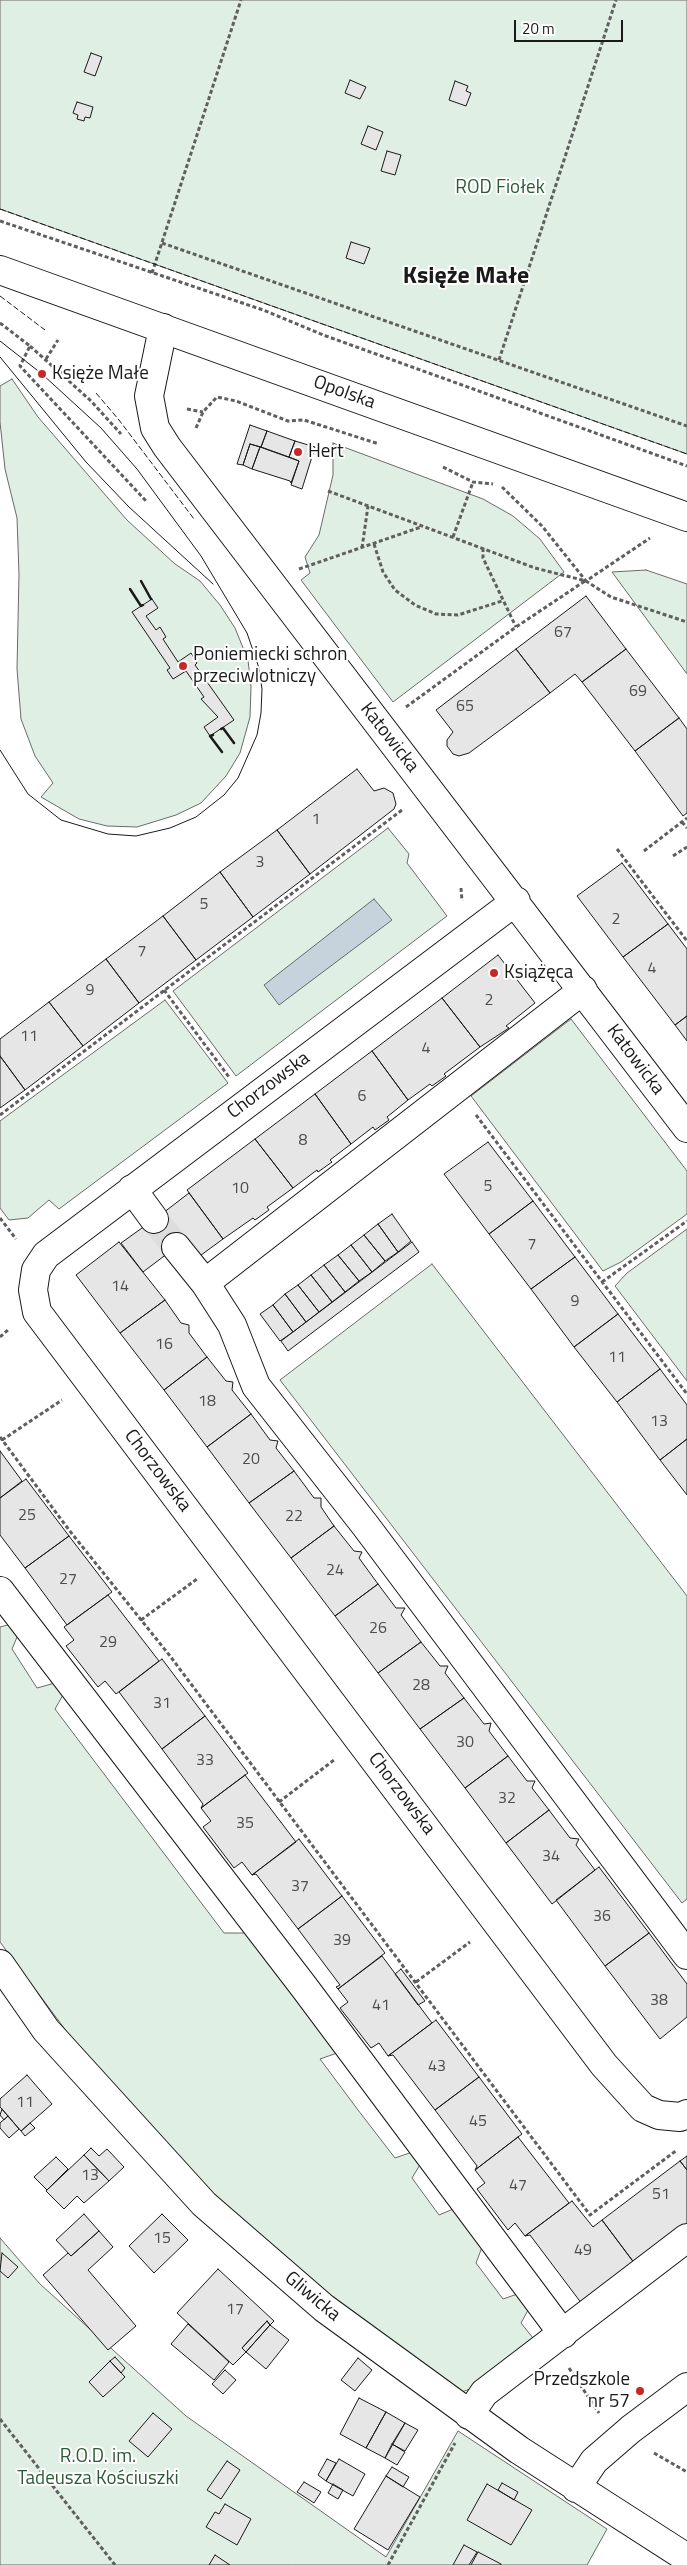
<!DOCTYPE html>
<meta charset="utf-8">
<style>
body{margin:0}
#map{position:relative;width:687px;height:2565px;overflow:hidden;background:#fff;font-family:"Titillium Web",sans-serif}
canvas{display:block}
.scale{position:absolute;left:514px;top:20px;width:109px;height:22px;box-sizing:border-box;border:2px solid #1a1a1a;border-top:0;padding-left:6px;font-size:15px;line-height:18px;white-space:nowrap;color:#1a1a1a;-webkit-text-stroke:4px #fff;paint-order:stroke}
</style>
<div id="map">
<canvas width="687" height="2565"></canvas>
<div class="scale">20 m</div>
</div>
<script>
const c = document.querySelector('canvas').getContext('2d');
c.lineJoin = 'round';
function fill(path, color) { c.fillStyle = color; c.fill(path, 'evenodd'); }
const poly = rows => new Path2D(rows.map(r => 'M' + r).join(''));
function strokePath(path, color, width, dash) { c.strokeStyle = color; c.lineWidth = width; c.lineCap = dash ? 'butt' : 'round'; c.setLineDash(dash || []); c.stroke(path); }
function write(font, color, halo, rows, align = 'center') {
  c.font = font + ' "Titillium Web",sans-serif'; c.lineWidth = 4; c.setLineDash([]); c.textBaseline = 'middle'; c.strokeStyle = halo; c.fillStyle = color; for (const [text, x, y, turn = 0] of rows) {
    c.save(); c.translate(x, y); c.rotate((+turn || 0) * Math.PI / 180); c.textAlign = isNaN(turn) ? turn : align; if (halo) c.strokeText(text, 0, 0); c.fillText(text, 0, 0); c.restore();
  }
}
const green = poly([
 [0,0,687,0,687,454,0,209,0,0],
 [12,379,38,417,127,520,175,564,200,581,220,605,235,628,248,660,251,687,250,717,240,753,226,776,201,803,176,815,137,827,107,826,79,819,41,797,53,783,35,756,21,719,17,669,19,574,17,518,5,469,0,422,0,386,12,379],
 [333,443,483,499,513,516,540,539,564,572,393,702,301,580,310,573,305,557,319,535,333,475,333,443],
 [646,570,687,584,687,674,612,572,646,570],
 [388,828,409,854,407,863,447,916,236,1076,173,991,388,828],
 [165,1000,228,1083,59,1209,49,1200,28,1218,9,1220,0,1208,0,1121,165,1000],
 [571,1019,687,1171,687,1214,621,1262,603,1271,471,1096,571,1019],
 [687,1229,687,1381,615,1286,627,1273,687,1229],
 [432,1264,687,1596,687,1899,682,1903,280,1380,432,1264],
 [15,1623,20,1630,12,1649,37,1688,55,1683,63,1695,55,1709,224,1933,251,1933,340,2052,320,2059,358,2110,395,2158,418,2150,424,2158,412,2178,439,2215,458,2207,484,2242,476,2263,503,2299,523,2292,532,2303,521,2323,537,2343,489,2382,459,2393,343,2305,265,2242,183,2165,130,2107,67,2032,0,1942,0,1627,15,1623],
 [0,2238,40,2284,186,2416,386,2557,458,2431,607,2529,587,2565,0,2565,0,2238]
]);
fill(green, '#e0efe3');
strokePath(green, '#6a6a6a', 1);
const water = poly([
 [374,899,392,920,279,1005,264,985,374,899]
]);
fill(water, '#c6d2dc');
strokePath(water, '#6a6a6a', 1);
const building = poly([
 [91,53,102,57,95,76,84,72,91,53],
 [350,80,366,87,360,99,345,93,350,80],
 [455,81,468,86,466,91,471,93,466,106,449,100,455,81],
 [77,102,93,107,90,118,85,117,84,121,77,119,78,115,73,113,77,102],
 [368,126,383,132,376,150,361,144,368,126],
 [387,151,401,155,395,175,381,171,387,151],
 [351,242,370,248,364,264,346,258,351,242],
 [250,425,267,431,261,447,250,444,243,465,237,464,250,425],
 [267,431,295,441,289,457,261,447,267,431],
 [295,441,315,447,302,489,291,485,299,461,289,457,295,441],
 [250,444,260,447,252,469,243,465,250,444],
 [260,447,299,461,291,483,290,481,252,469,260,447],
 [586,596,626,649,582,682,575,674,550,693,516,649,586,596],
 [152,599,158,608,146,616,156,630,160,627,166,637,163,639,178,662,191,653,197,663,195,665,234,720,210,736,204,727,218,717,201,699,204,697,186,671,173,679,167,670,170,668,132,612,152,599],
 [516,649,550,693,469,753,459,756,453,754,447,746,447,740,453,732,436,710,516,649],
 [626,649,679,718,635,751,582,682,626,649],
 [679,718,687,729,687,813,683,816,635,751,679,718],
 [357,769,374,791,384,788,393,793,396,804,394,809,310,874,277,830,357,769],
 [277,830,310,874,253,917,220,872,277,830],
 [622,863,668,924,623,957,577,896,622,863],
 [220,872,253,917,196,960,163,916,220,872],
 [163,916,196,960,139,1003,106,959,163,916],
 [668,924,687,949,687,1016,675,1025,623,957,668,924],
 [498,955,535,1003,506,1026,509,1028,480,1047,442,998,498,955],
 [106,959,139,1003,83,1046,49,1002,106,959],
 [442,998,480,1047,444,1074,446,1076,432,1086,430,1084,408,1100,372,1051,442,998],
 [49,1002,83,1046,25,1090,0,1056,0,1039,49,1002],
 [687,1016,687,1041,675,1025,687,1016],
 [372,1051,408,1100,387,1117,389,1120,375,1130,373,1127,351,1144,315,1094,372,1051],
 [0,1056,25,1090,0,1108,0,1056],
 [315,1094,351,1144,330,1160,332,1162,318,1172,317,1170,293,1188,255,1139,315,1094],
 [255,1139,293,1188,267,1207,269,1210,255,1220,253,1218,223,1239,187,1190,255,1139],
 [488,1142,533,1201,489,1234,444,1174,488,1142],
 [189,1193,223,1239,197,1258,163,1213,189,1193],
 [533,1201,575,1257,531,1289,489,1234,533,1201],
 [163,1213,184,1241,143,1272,121,1243,163,1213],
 [392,1214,411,1241,398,1252,378,1224,392,1214],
 [378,1224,398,1252,385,1261,364,1235,378,1224],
 [364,1235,385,1261,372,1272,351,1245,364,1235],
 [119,1242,165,1300,120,1333,76,1275,119,1242],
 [412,1242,419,1252,288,1351,281,1341,412,1242],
 [351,1245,372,1272,359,1281,338,1255,351,1245],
 [338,1255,359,1281,345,1292,324,1265,338,1255],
 [575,1257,618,1314,574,1347,531,1289,575,1257],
 [324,1265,345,1292,332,1302,311,1275,324,1265],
 [311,1275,332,1302,319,1312,298,1285,311,1275],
 [298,1285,319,1312,306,1322,285,1294,298,1285],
 [285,1294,306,1322,293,1332,273,1305,285,1294],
 [165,1300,181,1323,189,1325,189,1333,207,1357,164,1390,120,1333,165,1300],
 [273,1305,293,1332,280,1341,260,1314,273,1305],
 [618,1314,660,1369,617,1402,574,1347,618,1314],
 [207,1357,226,1381,233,1382,232,1390,251,1414,207,1447,164,1390,207,1357],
 [660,1369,687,1405,687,1439,660,1460,617,1402,660,1369],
 [251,1414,270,1440,278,1441,276,1448,294,1471,249,1503,207,1447,251,1414],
 [687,1439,687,1495,660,1460,687,1439],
 [0,1451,22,1481,0,1498,0,1451],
 [294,1471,314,1498,321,1498,321,1507,334,1526,291,1558,249,1503,294,1471],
 [26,1479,69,1536,25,1568,0,1535,0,1498,26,1479],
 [334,1526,354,1551,362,1552,359,1558,378,1584,335,1616,291,1558,334,1526],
 [69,1536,112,1592,67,1625,25,1568,69,1536],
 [378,1584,396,1608,405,1608,401,1615,421,1642,378,1673,335,1616,378,1584],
 [108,1595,159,1661,116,1694,105,1681,98,1687,66,1646,74,1640,64,1627,108,1595],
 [421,1642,440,1666,448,1666,445,1673,464,1698,420,1729,378,1673,421,1642],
 [162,1659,205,1716,162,1749,119,1692,162,1659],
 [464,1698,484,1724,491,1723,489,1731,508,1756,465,1788,420,1729,464,1698],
 [205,1716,248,1773,201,1808,203,1804,162,1749,205,1716],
 [508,1756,527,1781,535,1781,532,1788,549,1810,506,1843,465,1788,508,1756],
 [245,1775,296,1842,252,1875,242,1862,234,1868,203,1827,211,1821,201,1808,245,1775],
 [549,1810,570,1838,579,1839,576,1845,595,1870,552,1904,506,1843,549,1810],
 [299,1839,342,1896,298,1929,256,1874,252,1875,299,1839],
 [599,1867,649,1933,605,1966,556,1900,599,1867],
 [342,1896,385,1953,338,1989,336,1987,340,1985,298,1929,342,1896],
 [649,1933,687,1984,687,2017,660,2039,605,1966,649,1933],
 [382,1956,432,2023,388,2056,379,2043,371,2048,340,2008,348,2002,338,1989,382,1956],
 [401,1969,425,2001,418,2005,395,1974,401,1969],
 [436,2020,479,2077,435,2110,393,2055,388,2056,436,2020],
 [27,2075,52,2104,21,2131,0,2107,0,2099,27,2075],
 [479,2077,522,2134,475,2170,477,2166,435,2110,479,2077],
 [2,2109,8,2116,4,2120,0,2115,2,2109],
 [8,2116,19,2129,9,2138,0,2128,0,2123,8,2116],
 [30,2123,35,2128,25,2136,21,2131,30,2123],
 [518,2137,569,2203,525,2236,515,2223,508,2230,477,2189,485,2183,475,2170,518,2137],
 [91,2148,99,2156,107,2149,124,2167,109,2181,84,2155,91,2148],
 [84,2155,109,2181,84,2203,77,2196,64,2209,46,2191,84,2155],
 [687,2156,687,2170,680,2161,687,2156],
 [56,2157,68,2169,47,2190,34,2177,56,2157],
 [680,2161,687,2170,687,2224,635,2264,602,2220,680,2161],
 [572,2201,593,2227,602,2220,635,2264,582,2304,530,2235,525,2236,572,2201],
 [84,2214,99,2231,71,2256,56,2240,84,2214],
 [162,2214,188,2240,154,2273,129,2246,162,2214],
 [99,2231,113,2247,88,2270,136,2326,108,2350,43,2275,68,2253,71,2256,99,2231],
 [2,2253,18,2267,8,2278,0,2271,2,2253],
 [218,2269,274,2321,270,2325,267,2321,242,2348,246,2352,233,2365,177,2313,218,2269],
 [267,2321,270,2325,246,2352,242,2348,267,2321],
 [188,2324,229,2362,214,2380,171,2344,188,2324],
 [270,2325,289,2340,266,2369,246,2352,270,2325],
 [115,2357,125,2368,121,2373,110,2361,115,2357],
 [358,2358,372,2370,355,2391,341,2380,358,2358],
 [110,2361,125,2377,103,2397,89,2382,110,2361],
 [225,2370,236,2380,223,2394,212,2384,225,2370],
 [359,2398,386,2412,366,2448,340,2434,359,2398],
 [386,2412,405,2423,385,2458,366,2448,386,2412],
 [153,2413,172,2429,148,2457,129,2441,153,2413],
 [405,2423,418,2430,405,2451,392,2444,405,2423],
 [392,2444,405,2452,397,2465,385,2458,392,2444],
 [327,2459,336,2463,326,2481,318,2475,327,2459],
 [339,2459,365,2474,353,2496,326,2481,339,2459],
 [227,2461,240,2470,221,2499,207,2490,227,2461],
 [392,2467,409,2477,403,2487,386,2476,392,2467],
 [386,2476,420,2497,388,2550,354,2529,386,2476],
 [304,2482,321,2492,314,2503,297,2492,304,2482],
 [502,2483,518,2492,514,2500,498,2490,502,2483],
 [333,2484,343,2490,338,2499,328,2493,333,2484],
 [487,2484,532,2510,511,2545,467,2520,487,2484],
 [225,2504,251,2519,237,2545,206,2527,215,2512,219,2514,225,2504],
 [464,2545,477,2552,469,2565,453,2565,464,2545],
 [478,2552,501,2564,501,2565,471,2565,478,2552],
 [215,2555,230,2565,209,2565,215,2555]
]);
fill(building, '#e6e6e6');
strokePath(building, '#1a1a1a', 1);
strokePath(poly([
 [154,1219,176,1247]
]), '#ddd', 28, [28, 14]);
const minor = poly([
 [163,328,149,396,155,428,167,447,687,1128],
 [516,901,46,1255,36,1270,33,1290,37,1312,604,2065,643,2108,659,2115,680,2117,687,2114],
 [132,1189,154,1219],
 [176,1247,205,1283,232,1325,256,1386,365,1525,687,1955],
 [205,1283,583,990],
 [0,1591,304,1987,563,2334],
 [0,1964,46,2030,204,2204,324,2308,519,2450,687,2558],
 [469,2415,484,2393,687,2238],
 [576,2488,594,2461,631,2429,687,2387]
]);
const major = poly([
 [0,270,687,517]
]);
strokePath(minor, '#1a1a1a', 30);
strokePath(major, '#1a1a1a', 30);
strokePath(poly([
 [0,221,263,310,326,336,687,466],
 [162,243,687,426],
 [152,273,241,0],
 [0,323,30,346,20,366,146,501],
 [30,346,91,401,121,434],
 [46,359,58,340],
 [499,360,616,0],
 [60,372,69,371,86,374],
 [187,409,203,412],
 [196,428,203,412,217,397,236,401,288,421,304,420,379,444],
 [443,467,473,482,493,484],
 [502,487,542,526,586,581,650,538],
 [328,491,535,568,586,581,611,597,687,622],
 [453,537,473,482],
 [374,544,383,572,395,590,415,605,436,614,458,615,502,601],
 [362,548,368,506],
 [483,548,483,558,516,627],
 [299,569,421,527],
 [406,707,516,627,585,581],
 [682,822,687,828],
 [617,849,687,941],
 [644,851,687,818],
 [673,856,687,847],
 [461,888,462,901],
 [164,990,229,1077],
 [0,1115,402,810],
 [476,1115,687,1394],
 [0,1218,16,1239],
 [602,1282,687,1221],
 [0,1337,9,1329],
 [0,1437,69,1530,170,1656,590,2215,677,2150],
 [2,1440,62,1400],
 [141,1620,197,1579],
 [279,1802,334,1760],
 [416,1982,470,1942],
 [569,2368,599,2413],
 [0,2419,115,2565],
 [654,2453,687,2472],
 [388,2565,455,2443]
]), '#5f5f5f', 3, [4, 2.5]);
strokePath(minor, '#fff', 28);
strokePath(major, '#fff', 28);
strokePath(poly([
 [0,341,42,374,101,428,137,469,201,556,247,633,259,668,262,689,261,713,257,735,238,778,224,795,196,817,170,828,136,836,108,834,61,820,28,794,0,750],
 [0,357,86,462,129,507,213,584]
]), '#1a1a1a', 1);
strokePath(poly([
 [0,209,687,454],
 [0,296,45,330],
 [96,393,119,420,194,519]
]), '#1a1a1a', 1, [6, 2.5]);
strokePath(poly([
 [141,581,151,599],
 [130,589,141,606,143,605],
 [221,729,223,728,234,743],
 [213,735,210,736,222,752]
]), '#1a1a1a', 2.5);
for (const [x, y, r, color] of [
 [42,374,5,"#c62828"],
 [298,452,5,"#c62828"],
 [183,666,5,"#c62828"],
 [494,973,5,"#c62828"],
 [640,2391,5,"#c62828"]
]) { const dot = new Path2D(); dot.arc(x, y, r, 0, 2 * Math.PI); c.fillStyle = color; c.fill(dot); strokePath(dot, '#fff', 2); }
write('16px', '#4d4d4d', null, [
 ["67",563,633],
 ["69",638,692],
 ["65",465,707],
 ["1",316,820],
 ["3",260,863],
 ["5",204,905],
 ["2",616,920],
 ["7",142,952],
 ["4",652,969],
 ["9",90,991],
 ["2",489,1001],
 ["11",29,1037],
 ["4",426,1049],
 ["6",362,1097],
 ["8",303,1141],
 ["5",488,1187],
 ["10",240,1189],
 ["7",532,1245],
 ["14",120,1287],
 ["9",575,1302],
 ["16",164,1345],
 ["11",617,1358],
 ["18",207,1402],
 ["13",659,1422],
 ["20",251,1460],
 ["25",27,1516],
 ["22",294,1517],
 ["24",335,1571],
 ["27",68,1580],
 ["26",378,1629],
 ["29",108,1643],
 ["28",421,1686],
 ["31",162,1704],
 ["30",465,1743],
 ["33",205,1761],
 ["32",507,1799],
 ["35",245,1824],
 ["34",551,1857],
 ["37",300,1887],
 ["36",602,1917],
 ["39",342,1941],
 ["38",659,2001],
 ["41",381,2006],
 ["43",437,2067],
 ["11",25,2103],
 ["45",478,2122],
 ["13",90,2176],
 ["47",518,2186],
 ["51",661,2195],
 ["15",162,2239],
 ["49",583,2251],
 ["17",235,2310]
]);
write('19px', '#2b5a34', '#fff', [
 ["ROD Fiołek",500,188],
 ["R.O.D. im.",98,2457],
 ["Tadeusza Kościuszki",98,2479]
]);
write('19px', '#1a1a1a', '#fff', [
 ["Księże Małe",52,374],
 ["Hert",308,452],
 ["Poniemiecki schron",193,655],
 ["przeciwlotniczy",193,677],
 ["Książęca",504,973],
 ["Przedszkole",630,2380,"right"],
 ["nr 57",630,2402,"right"]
], 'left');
write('19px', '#1a1a1a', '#fff', [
 ["Opolska",344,393,20],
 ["Katowicka",389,738,52],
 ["Katowicka",635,1060,53],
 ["Chorzowska",269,1086,-37],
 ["Chorzowska",157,1471,53],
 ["Chorzowska",401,1794,53],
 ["Gliwicka",312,2297,40]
]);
write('bold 24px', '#1a1a1a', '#fff', [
 ["Księże Małe",466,277]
]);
</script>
